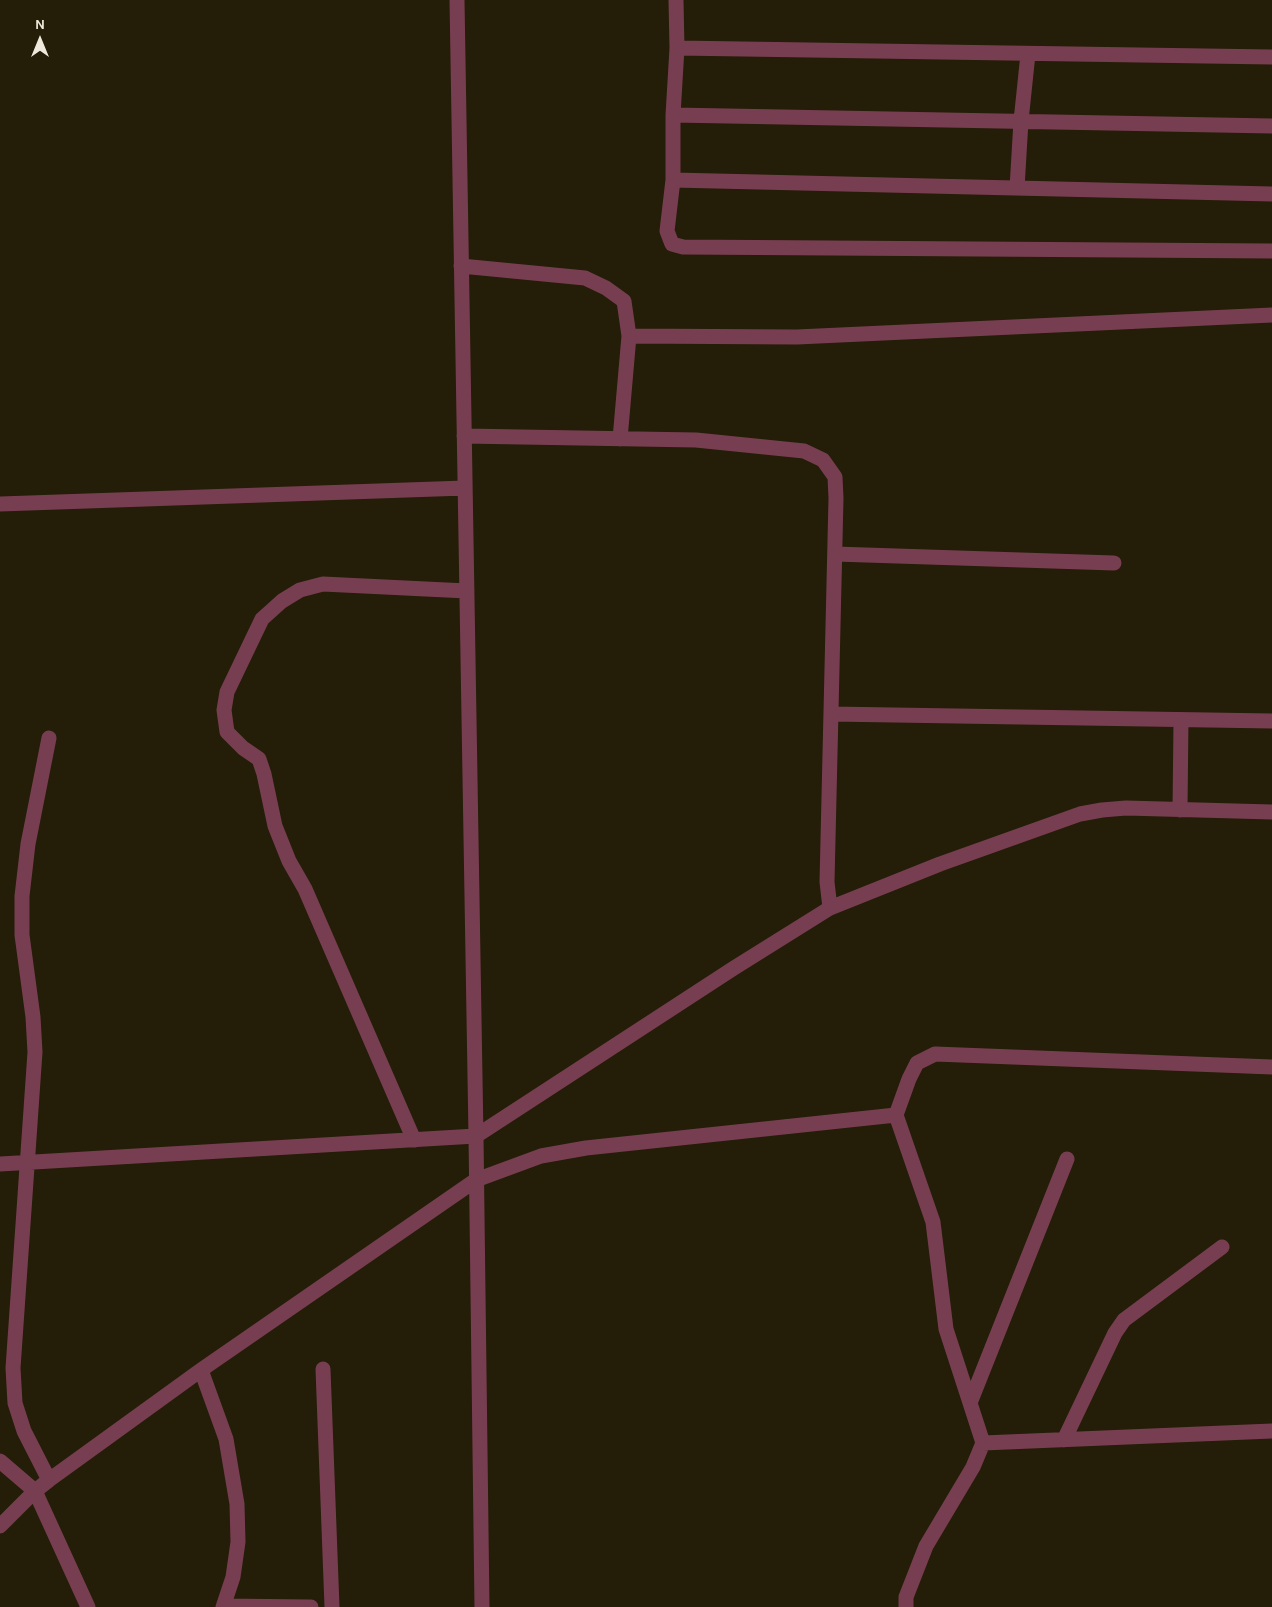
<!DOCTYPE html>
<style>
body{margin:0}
#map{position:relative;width:1272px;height:1607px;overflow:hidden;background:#241d07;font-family:Karla,sans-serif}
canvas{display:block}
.north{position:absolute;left:15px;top:15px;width:50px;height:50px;-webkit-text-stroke:4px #241d07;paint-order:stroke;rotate:0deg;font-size:14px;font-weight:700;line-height:20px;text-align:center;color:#eee9dc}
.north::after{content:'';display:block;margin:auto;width:18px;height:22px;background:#eee9dc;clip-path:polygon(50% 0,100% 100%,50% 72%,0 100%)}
</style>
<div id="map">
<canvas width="1272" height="1607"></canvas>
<div class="north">N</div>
</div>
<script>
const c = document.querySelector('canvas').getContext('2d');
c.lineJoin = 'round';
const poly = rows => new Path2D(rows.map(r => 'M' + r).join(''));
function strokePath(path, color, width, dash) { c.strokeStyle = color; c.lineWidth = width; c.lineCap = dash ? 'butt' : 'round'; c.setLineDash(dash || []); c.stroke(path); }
strokePath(poly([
 [457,0,476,1136,482,1607],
 [676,0,677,48,673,115,673,180,667,231,672,244,683,247,1272,251],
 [677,48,1272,57],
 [673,115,1272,126],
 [673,180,1272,194],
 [1017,188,1021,121,1028,54],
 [461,266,585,278,606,288,624,301,629,336,797,337,1272,315],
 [464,436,696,440,804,451,823,460,835,477,836,498,827,882,830,908],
 [620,439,629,336],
 [0,504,465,488],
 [835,554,1114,563],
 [831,714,1272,721],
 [49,738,28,844,22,896,22,935,33,1017,35,1052,13,1368,15,1403,24,1431,49,1480],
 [1180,810,1181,720],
 [896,1115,933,1222,946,1329,983,1443,973,1467,926,1546,906,1597,906,1607],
 [414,1140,305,889,289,861,275,826,264,774,259,759,243,748,227,732,224,710,227,692,262,619,282,601,300,590,323,584,467,591],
 [0,1164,476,1136,734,968,830,908,940,864,1080,814,1102,810,1126,808,1272,812],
 [323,1369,332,1607],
 [201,1370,226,1439,237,1504,238,1542,233,1577,223,1607],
 [970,1403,1067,1159],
 [1064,1440,1115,1333,1124,1320,1222,1247],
 [983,1443,1272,1431],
 [0,1461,35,1491,88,1607],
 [0,1526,35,1491,49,1480,201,1370,476,1180,541,1156,586,1148,896,1115,909,1079,917,1063,935,1054,1272,1067],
 [224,1606,311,1607]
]), '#773e51', 15);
</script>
